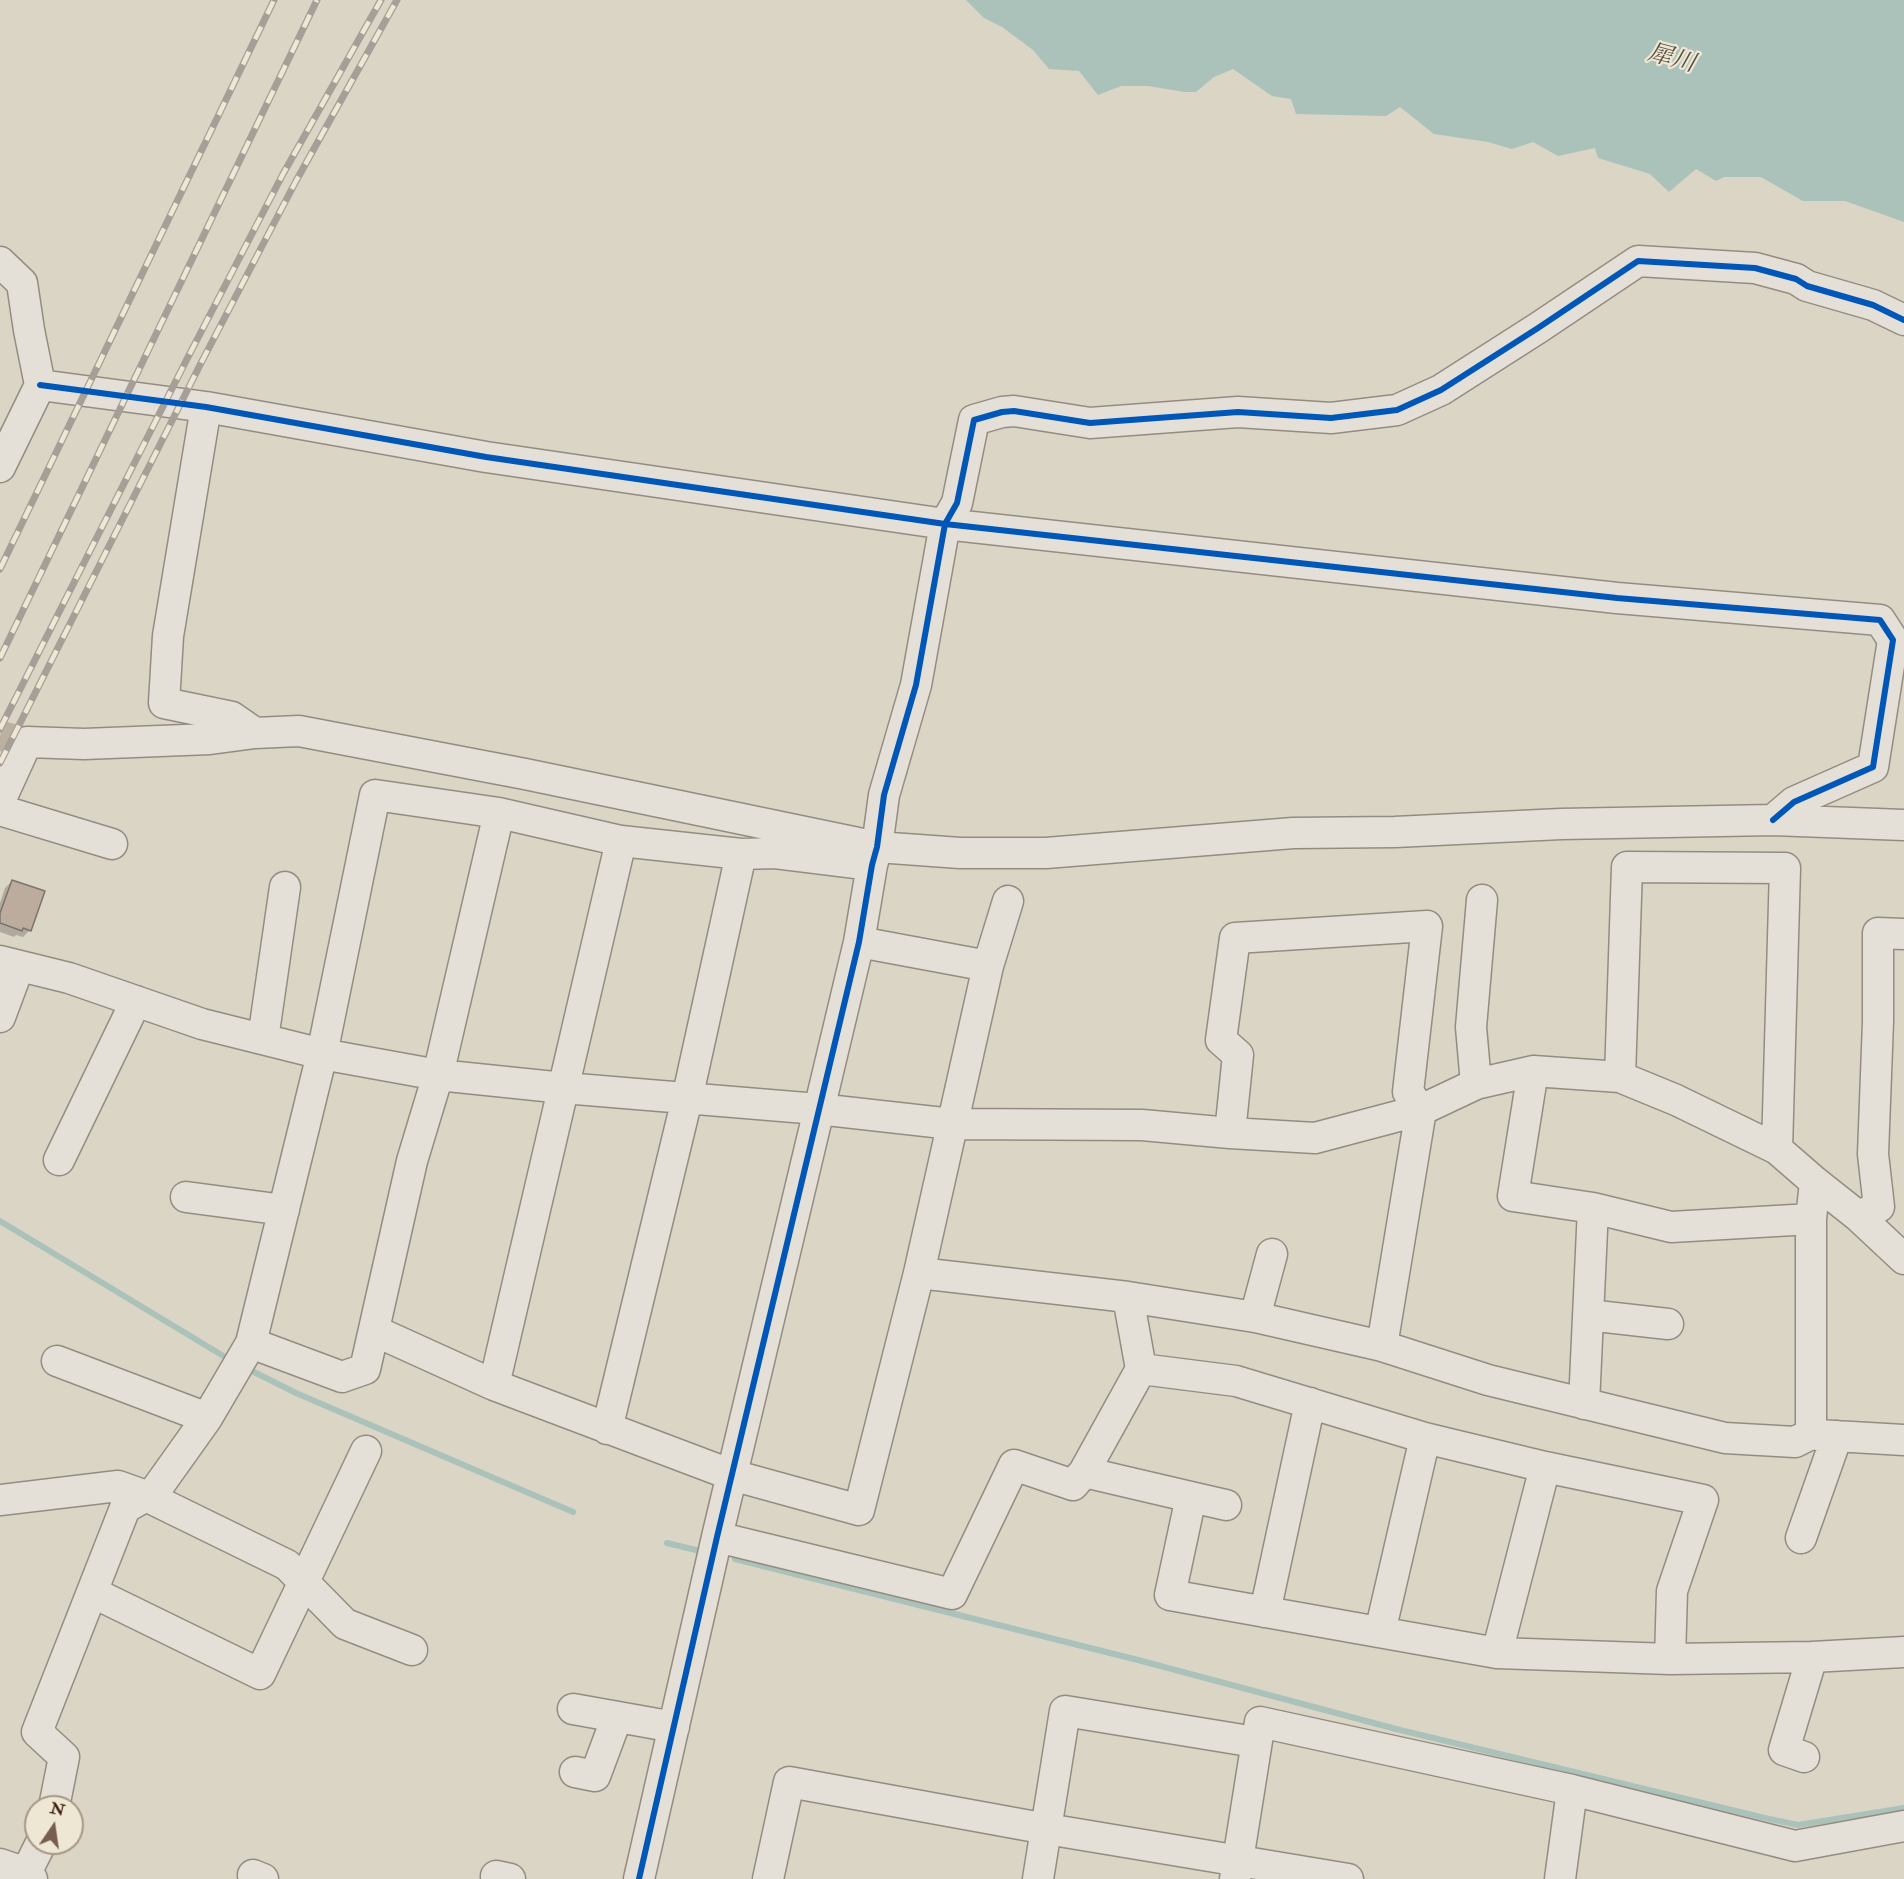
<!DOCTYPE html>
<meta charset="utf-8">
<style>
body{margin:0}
#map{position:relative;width:1904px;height:1879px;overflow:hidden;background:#dbd5c5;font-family:"IM FELL Double Pica",serif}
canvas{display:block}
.north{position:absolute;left:24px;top:1795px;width:60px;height:60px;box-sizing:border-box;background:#ede7d3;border:2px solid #a79785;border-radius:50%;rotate:13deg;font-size:16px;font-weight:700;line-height:24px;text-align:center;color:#3f1f0f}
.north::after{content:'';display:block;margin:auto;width:21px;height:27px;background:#765f4f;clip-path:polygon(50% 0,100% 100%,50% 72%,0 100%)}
</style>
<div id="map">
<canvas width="1904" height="1879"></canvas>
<div class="north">N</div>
</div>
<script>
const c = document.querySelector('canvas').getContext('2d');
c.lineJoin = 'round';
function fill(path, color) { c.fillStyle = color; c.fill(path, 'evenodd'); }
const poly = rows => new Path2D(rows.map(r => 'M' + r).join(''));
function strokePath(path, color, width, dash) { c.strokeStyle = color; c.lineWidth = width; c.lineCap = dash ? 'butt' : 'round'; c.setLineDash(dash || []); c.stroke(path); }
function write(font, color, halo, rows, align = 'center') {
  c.font = font + ' "IM FELL Double Pica","Noto Serif JP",serif'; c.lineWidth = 4.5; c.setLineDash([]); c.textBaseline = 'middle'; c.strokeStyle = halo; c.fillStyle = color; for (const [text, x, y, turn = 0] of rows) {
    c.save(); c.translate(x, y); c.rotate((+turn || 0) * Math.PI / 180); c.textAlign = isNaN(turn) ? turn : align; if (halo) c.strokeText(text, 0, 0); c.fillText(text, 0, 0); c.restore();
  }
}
fill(poly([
 [966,0,1904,0,1904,222,1845,201,1803,201,1761,177,1724,177,1716,181,1696,169,1669,192,1650,174,1598,158,1595,148,1558,156,1533,142,1512,149,1488,142,1434,134,1400,107,1386,116,1296,114,1291,99,1272,96,1233,69,1214,77,1196,92,1185,92,1148,86,1121,86,1098,95,1079,71,1049,69,1033,50,1002,27,984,18]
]), '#aac2b9');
fill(poly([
 [12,881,30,930,23,937,16,935,14,937,0,932,0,903,5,888]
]), '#0003');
strokePath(poly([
 [0,1221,230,1360],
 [246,1368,296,1393,573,1512],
 [667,1543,704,1552],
 [735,1559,1138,1660,1396,1729,1769,1819,1798,1825,1904,1808]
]), '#aac2b9', 6);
const building = poly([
 [12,880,45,891,31,931,23,928,22,931,0,923,0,913,12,880]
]);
fill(building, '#bcac9d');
strokePath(building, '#7c746a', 1.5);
strokePath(poly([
 [0,736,27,742]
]), '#bcb1a1', 30, [30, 15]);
const minor = poly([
 [0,262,22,283,29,330,40,385,0,467],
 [40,385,206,407,486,457,945,524,1617,598,1880,620,1893,640,1873,767,1794,802,1773,820],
 [206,407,168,636,164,703,232,717,255,733],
 [0,801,27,742,84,744,210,739,255,733,299,731,525,774,877,847,960,853,1046,853,1293,833,1395,832,1561,824,1773,820,1904,825],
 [0,810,112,844],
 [859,942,988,966],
 [0,961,69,978,202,1024,322,1054,438,1075,564,1088,818,1109,952,1124,1142,1125,1230,1133,1315,1138,1421,1110,1476,1084,1533,1071,1620,1077,1676,1100,1777,1149,1815,1182,1858,1216,1904,1259],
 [0,1017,19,966],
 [263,1039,285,887],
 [1533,1071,1513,1196,1593,1208,1671,1227,1811,1219],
 [1620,1077,1627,867,1785,868,1777,1149],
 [1476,1084,1471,1027,1482,900],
 [59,1160,136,1001],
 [186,1197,284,1210],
 [1858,1216,1879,1207,1873,1154,1878,1022,1878,933,1904,934],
 [919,1273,1128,1297,1255,1317,1382,1346,1421,1110,1408,1092,1427,926,1235,938,1221,1040,1238,1055,1230,1133],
 [1128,1297,1141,1369],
 [1588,1315,1668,1324],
 [1255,1317,1272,1254],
 [375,1331,494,1385,732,1475,859,1510,919,1273,988,966,1008,901],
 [251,1343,342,1377,365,1369,412,1161,438,1075,499,813],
 [1382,1346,1488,1380,1725,1438,1795,1442,1811,1434,1811,1219,1815,1182],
 [57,1361,207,1418],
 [494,1385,621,841],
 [1584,1404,1593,1208],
 [607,1429,687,1099,741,854],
 [1817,1435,1904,1440],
 [1084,1472,1191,1497,1170,1595,1497,1653,1670,1659,1812,1657,1904,1652],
 [1191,1497,1226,1505],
 [0,1500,118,1486,146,1496,287,1565,345,1624,412,1650],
 [717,1537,952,1594,1014,1465,1073,1485,1084,1472,1141,1369,1236,1381,1425,1438,1545,1467,1703,1500,1672,1591,1670,1659],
 [1801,1538,1837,1436],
 [92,1592,260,1674,366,1451],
 [1265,1612,1310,1403],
 [1380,1632,1425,1438],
 [1497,1653,1545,1467],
 [573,1709,674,1727],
 [1804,1757,1784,1750,1812,1657],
 [575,1772,595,1776,617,1717],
 [54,1807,64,1757,37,1732,125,1508,155,1491,207,1418,251,1343,322,1054,375,795,499,813,621,841,741,854,775,853,872,865],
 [0,1864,26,1873,32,1879],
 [26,1873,41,1843],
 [253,1875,263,1879],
 [496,1876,510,1879],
 [639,1879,717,1537,859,942,872,865,877,847,884,795,916,685,945,524,957,503,974,420,1002,412,1014,411,1090,423,1238,412,1331,418,1397,410,1441,390,1538,328,1638,261,1755,268,1796,279,1807,286,1873,305,1904,320],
 [768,1879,789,1782,1047,1829,1348,1879],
 [1038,1879,1065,1711,1255,1742],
 [1235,1879,1260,1722,1572,1790,1795,1846,1904,1826],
 [1560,1879,1572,1790]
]);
strokePath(minor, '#948c81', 33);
strokePath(minor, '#e4e0d8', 30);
const rail = poly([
 [0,569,274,0],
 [0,658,317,0],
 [0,729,188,357,283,174,381,0],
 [0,763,201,363,296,181,397,0]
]);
strokePath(rail, '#a59f98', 7);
strokePath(rail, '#ede7d3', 4.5, [14]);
strokePath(poly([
 [40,385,206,407,486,457,945,524,1617,598,1880,620,1893,640,1873,767,1794,802,1773,820],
 [639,1879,717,1537,859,942,872,865,877,847,884,795,916,685,945,524,957,503,974,420,1002,412,1014,411,1090,423,1238,412,1331,418,1397,410,1441,390,1538,328,1638,261,1755,268,1796,279,1807,286,1873,305,1904,320]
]), '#0057b8', 6);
write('italic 24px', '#594e41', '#ede7d3', [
 ["犀川",1671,60,15]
]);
</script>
